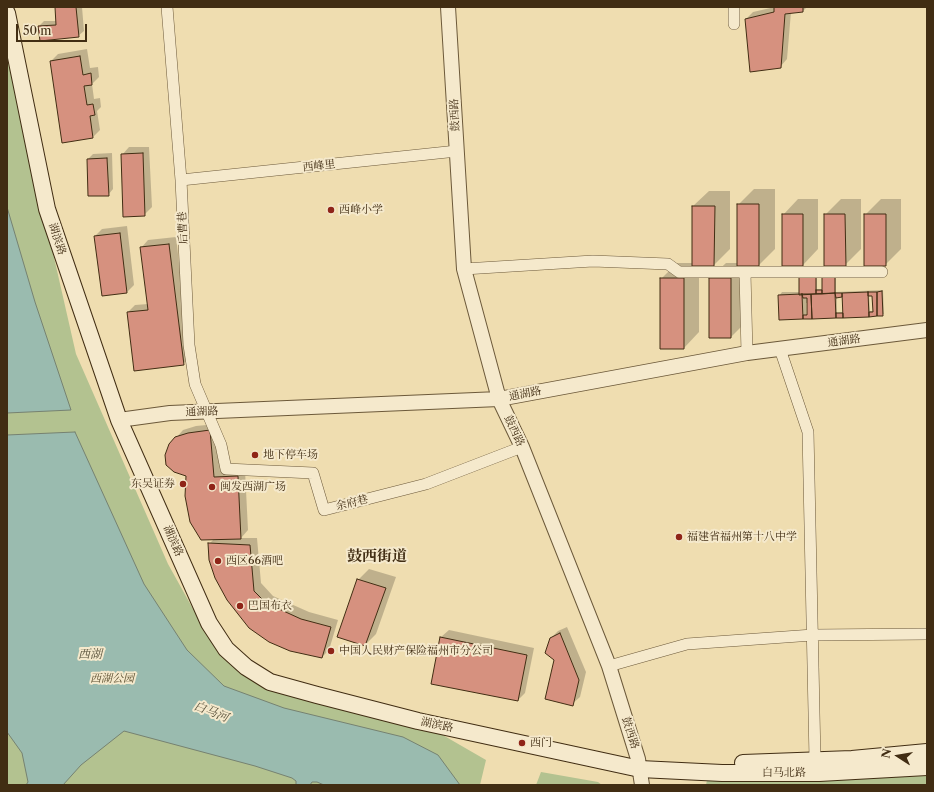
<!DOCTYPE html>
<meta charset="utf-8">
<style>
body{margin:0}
#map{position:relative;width:934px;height:792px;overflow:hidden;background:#efddb0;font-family:"Libre Caslon Text",serif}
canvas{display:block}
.frame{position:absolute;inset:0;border:8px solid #412d13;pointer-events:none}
.north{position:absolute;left:878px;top:736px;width:40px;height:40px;-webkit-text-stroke:3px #f5e9cc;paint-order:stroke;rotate:282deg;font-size:11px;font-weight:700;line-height:16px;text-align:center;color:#412d13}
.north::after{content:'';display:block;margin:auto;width:14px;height:18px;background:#412d13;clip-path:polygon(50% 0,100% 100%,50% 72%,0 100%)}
.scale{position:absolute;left:16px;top:24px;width:71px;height:18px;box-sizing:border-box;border:2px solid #412d13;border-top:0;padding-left:5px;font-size:12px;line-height:14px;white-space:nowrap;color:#412d13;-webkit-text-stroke:3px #f5e9cc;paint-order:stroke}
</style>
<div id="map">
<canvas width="934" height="792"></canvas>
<div class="frame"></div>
<div class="north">N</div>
<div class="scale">50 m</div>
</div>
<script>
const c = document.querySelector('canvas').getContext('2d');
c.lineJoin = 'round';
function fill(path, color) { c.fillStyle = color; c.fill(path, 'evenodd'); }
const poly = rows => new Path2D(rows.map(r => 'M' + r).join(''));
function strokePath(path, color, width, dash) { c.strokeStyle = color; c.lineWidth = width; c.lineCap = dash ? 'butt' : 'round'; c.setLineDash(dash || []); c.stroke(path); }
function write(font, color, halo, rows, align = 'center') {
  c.font = font + ' "Libre Caslon Text","Noto Serif SC",serif'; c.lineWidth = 4; c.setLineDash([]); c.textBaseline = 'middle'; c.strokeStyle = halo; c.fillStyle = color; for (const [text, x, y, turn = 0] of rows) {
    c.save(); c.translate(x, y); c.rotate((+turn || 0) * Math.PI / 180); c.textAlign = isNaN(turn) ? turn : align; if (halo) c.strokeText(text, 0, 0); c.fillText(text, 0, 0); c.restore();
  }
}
fill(poly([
 [7,51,76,354,168,564,207,634,239,668,434,730,486,760,480,785,7,785],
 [541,772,598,782,602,785,536,785],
 [927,776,927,785,706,785,707,780]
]), '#b3c290');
const water = poly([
 [7,207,35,302,71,410,7,413,7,207],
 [75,432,144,584,187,650,224,686,284,708,403,737,438,755,460,785,324,785,317,782,312,782,310,785,296,785,296,781,292,778,255,766,124,731,81,765,63,785,26,785,28,782,22,753,7,732,7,435,75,432]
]);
fill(water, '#9abbaf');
strokePath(water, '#768271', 1);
fill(poly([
 [56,7,82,7,84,31,78,36,39,26,44,21,57,21],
 [775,7,807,7,803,11,791,12,787,59,780,67,746,19,753,12],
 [87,49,90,68,98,67,99,77,92,84,94,99,100,98,101,107,97,111,100,130,93,137,51,61,58,54],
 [129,147,149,147,152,207,144,215,122,155],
 [112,153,113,189,108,195,88,159,93,154],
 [754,189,775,189,775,249,759,265,747,265,747,321,731,337,710,278,726,263,738,263,738,205],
 [709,191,730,191,730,249,714,265,699,265,699,332,684,348,661,279,677,263,693,263,693,206],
 [798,199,818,199,818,249,803,265,783,215],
 [841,199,861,199,861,249,845,265,825,215],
 [881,199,901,199,901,249,885,265,865,215],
 [127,226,134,285,127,292,95,236,102,229],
 [176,237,190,357,183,364,128,312,135,305,148,304,141,248,148,240],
 [836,274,836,292,883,290,884,314,780,319,779,296,782,292,800,292,800,276],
 [817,278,823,278,823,289,817,289],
 [869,295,873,295,874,311,870,311],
 [837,296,843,296,844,312,837,313],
 [806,303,808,303,808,314,806,314],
 [217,424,220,471,245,470,248,530,241,538,257,538,261,583,273,596,309,612,338,620,329,650,322,657,227,600,209,544,215,538,187,476,176,438,183,430,196,426],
 [369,569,396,577,376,634,365,645,358,580],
 [567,627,586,672,580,697,572,704,555,660,551,638,558,631],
 [449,630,534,648,525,693,518,700,441,637]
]), '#0003');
const building = poly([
 [55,7,76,7,79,37,40,41,38,26,56,25,55,7],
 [774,7,803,7,803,12,785,14,781,68,750,72,745,19,774,12,774,7],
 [80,56,83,75,91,73,92,85,84,86,87,105,93,104,95,115,90,116,93,138,62,143,50,61,80,56],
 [143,153,145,216,123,217,121,154,143,153],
 [107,158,109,196,88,196,87,159,107,158],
 [737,204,759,204,759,266,737,266,737,204],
 [692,206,715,206,714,266,692,266,692,206],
 [782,214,803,214,803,266,782,266,782,214],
 [824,214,845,214,846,266,824,266,824,214],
 [864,214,886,214,886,266,864,266,864,214],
 [120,233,127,293,102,296,94,236,120,233],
 [169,244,184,365,134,371,127,312,148,310,140,247,169,244],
 [835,275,835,293,822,294,822,276,835,275],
 [799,276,816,276,816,294,799,295,799,276],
 [660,278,684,278,684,349,660,349,660,278],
 [709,278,731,278,731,338,709,338,709,278],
 [816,290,822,290,822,294,816,294,816,290],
 [882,291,883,316,877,316,877,292,882,291],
 [868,292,869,317,843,318,842,293,868,292],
 [868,292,877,292,877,316,869,317,869,312,873,312,872,296,868,296,868,292],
 [835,293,836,318,812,319,811,294,835,293],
 [835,293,842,293,842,297,836,298,835,293],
 [802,294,803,319,779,320,778,295,802,294],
 [802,294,811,294,812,319,803,319,803,315,807,315,807,298,803,298,802,294],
 [836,313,843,313,843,318,836,318,836,313],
 [210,430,214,477,238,476,241,539,201,540,190,522,185,496,186,476,174,472,166,465,165,455,169,444,175,437,188,433,210,430],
 [208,543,250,545,254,591,266,603,301,619,331,627,322,658,290,651,269,642,249,628,227,600,215,578,209,560,208,543],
 [357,579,386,588,365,646,337,637,357,579],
 [560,633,579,680,573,706,545,699,554,660,545,653,550,638,560,633],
 [440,637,527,655,518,701,431,684,440,637]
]);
fill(building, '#d6917f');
strokePath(building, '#412d13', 1);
const minor = poly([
 [167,7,181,180,189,345,195,384,221,445,226,469,313,473,324,510,426,484,522,447],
 [734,7,734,24],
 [181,180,457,151],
 [464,269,593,261,668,264,679,272,882,272],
 [745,273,747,353],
 [780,349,808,432,815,759],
 [609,666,687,644,813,635,927,634]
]);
const tertiary = poly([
 [448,7,464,269,499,399,522,447,609,666,638,759,642,785],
 [119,420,170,413,499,399,747,353,927,330]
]);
const secondary = poly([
 [7,13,47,209,119,420,209,623,226,649,246,667,270,682,317,695,418,721,640,769,722,773,819,773,927,767],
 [743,763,852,759,927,752]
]);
strokePath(minor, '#6c593a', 12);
strokePath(tertiary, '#6c593a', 16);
strokePath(secondary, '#412d13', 18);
strokePath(minor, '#f5e9cc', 11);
strokePath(tertiary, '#f5e9cc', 14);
strokePath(secondary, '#f5e9cc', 16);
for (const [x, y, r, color] of [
 [331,210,4,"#8f2418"],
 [255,455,4,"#8f2418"],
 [183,484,4,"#8f2418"],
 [212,487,4,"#8f2418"],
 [679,537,4,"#8f2418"],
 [218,561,4,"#8f2418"],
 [240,606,4,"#8f2418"],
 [331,651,4,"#8f2418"],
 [522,743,4,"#8f2418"]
]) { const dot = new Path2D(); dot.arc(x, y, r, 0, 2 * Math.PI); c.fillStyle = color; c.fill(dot); strokePath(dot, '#f5e9cc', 1.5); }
write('11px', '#412d13', '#f5e9cc', [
 ["鼓西路",455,115,-93],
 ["西峰里",319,166,-6],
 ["后曹巷",183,228,-93],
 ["湖滨路",57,239,72],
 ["通湖路",844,341,-8],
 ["通湖路",525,394,-11],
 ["通湖路",202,412,-2],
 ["鼓西路",514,431,65],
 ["余府巷",352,503,-14],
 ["湖滨路",173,541,66],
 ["湖滨路",437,725,12],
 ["鼓西路",630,733,72],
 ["白马北路",784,773]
]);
write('11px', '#412d13', '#f5e9cc', [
 ["西峰小学",339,210],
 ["地下停车场",263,455],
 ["东吴证券",175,484,"right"],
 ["闽发西湖广场",220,487],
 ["福建省福州第十八中学",687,537],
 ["西区66酒吧",226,561],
 ["巴国布衣",248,606],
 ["中国人民财产保险福州市分公司",339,651],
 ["西门",530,743]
], 'left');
write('italic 11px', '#584b2c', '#f5e9cc', [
 ["西湖公园",112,679]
]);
write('italic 12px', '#57503a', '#f5e9cc', [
 ["西湖",90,655],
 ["白马河",211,712,21]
]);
write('bold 15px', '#412d13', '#f5e9cc', [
 ["鼓西街道",377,557]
]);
</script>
